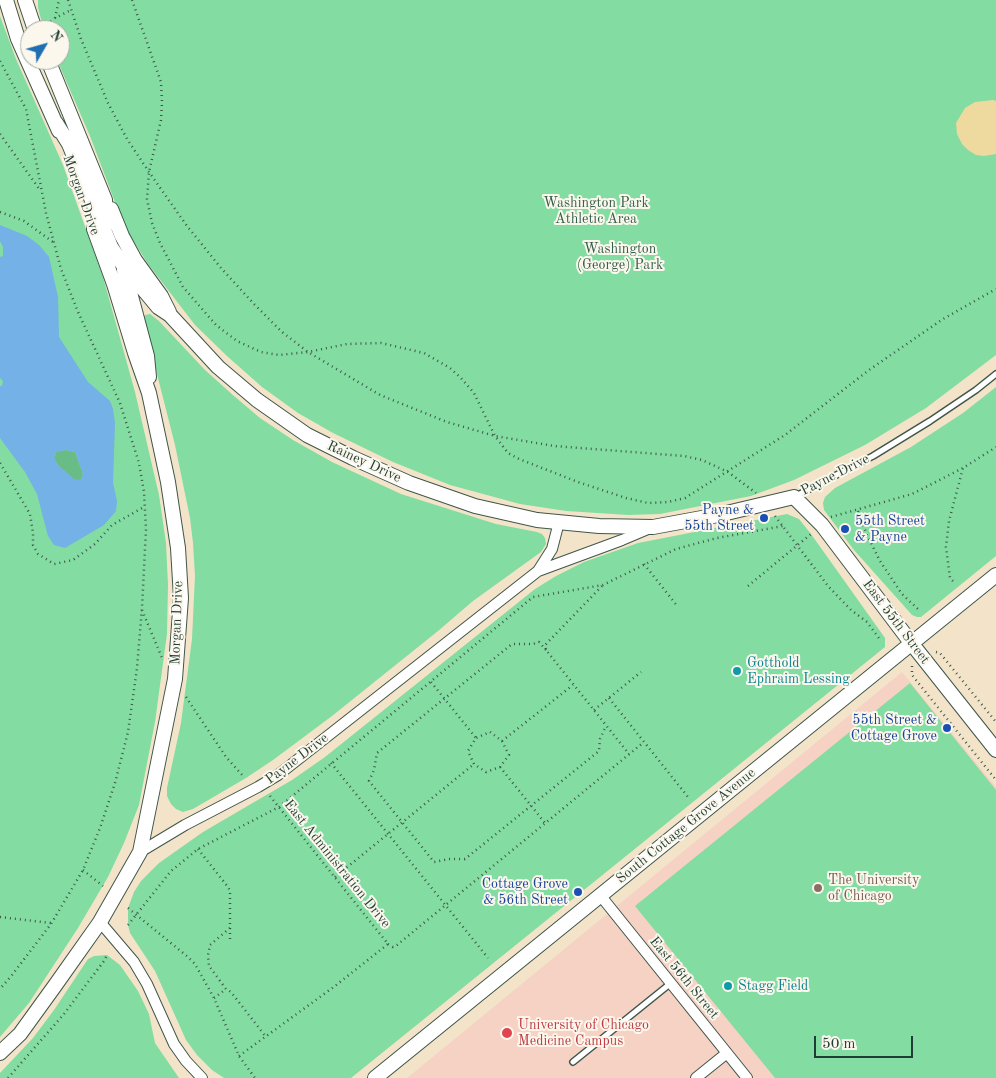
<!DOCTYPE html>
<style>
body{margin:0}
#map{position:relative;width:996px;height:1078px;overflow:hidden;background:#f3e4c9;font-family:"Old Standard TT",serif}
canvas{display:block}
.north{position:absolute;left:20px;top:20px;width:50px;height:50px;box-sizing:border-box;background:#fbf7ec;border:1px solid #a3ada2;border-radius:50%;rotate:52deg;font-size:14px;font-weight:700;line-height:20px;text-align:center;color:#1f3d34}
.north::after{content:'';display:block;margin:auto;width:18px;height:22px;background:#1f6fb2;clip-path:polygon(50% 0,100% 100%,50% 72%,0 100%)}
.scale{position:absolute;left:814px;top:1036px;width:99px;height:22px;box-sizing:border-box;border:2px solid #1f3d34;border-top:0;padding-left:6px;font-size:15px;line-height:18px;white-space:nowrap;color:#1f3d34;-webkit-text-stroke:4px #fbf7ec;paint-order:stroke}
</style>
<div id="map">
<canvas width="996" height="1078"></canvas>
<div class="north">N</div>
<div class="scale">50 m</div>
</div>
<script>
const c = document.querySelector('canvas').getContext('2d');
c.lineJoin = 'round';
function fill(path, color) { c.fillStyle = color; c.fill(path, 'evenodd'); }
const poly = rows => new Path2D(rows.map(r => 'M' + r).join(''));
function strokePath(path, color, width, dash) { c.strokeStyle = color; c.lineWidth = width; c.lineCap = dash ? 'butt' : 'round'; c.setLineDash(dash || []); c.stroke(path); }
function write(font, color, halo, rows, align = 'center') {
  c.font = font + ' "Old Standard TT",serif'; c.lineWidth = 4; c.setLineDash([]); c.textBaseline = 'middle'; c.strokeStyle = halo; c.fillStyle = color; for (const [text, x, y, turn = 0] of rows) {
    c.save(); c.translate(x, y); c.rotate((+turn || 0) * Math.PI / 180); c.textAlign = isNaN(turn) ? turn : align; if (halo) c.strokeText(text, 0, 0); c.fillText(text, 0, 0); c.restore();
  }
}
fill(poly([
 [902,672,996,787,996,1078,407,1078]
]), '#f6d2c4');
fill(poly([
 [38,0,996,0,996,355,926,408,865,445,794,480,751,496,660,514,628,515,566,511,520,504,450,485,393,462,333,433,298,413,262,387,227,356,195,325,148,264,124,226,90,136,57,60,60,60,60,30,44,30,38,8],
 [0,16,16,59,63,165,103,277,135,392,159,495,166,543,168,585,167,634,155,722,139,805,124,843,108,877,78,928,29,1003,0,1037],
 [150,314,159,321,205,370,234,396,260,418,293,440,332,462,401,494,496,524,537,532,542,534,545,538,546,544,541,552,473,601,438,631,332,716,273,760,246,778,193,809,183,812,176,809,171,804,167,796,167,788,181,723,192,639,195,576,193,543,190,518,175,445,143,319,145,315],
 [996,387,996,556,921,617,917,617,912,615,854,550,824,510,823,503,825,497,835,488,911,447,963,413],
 [787,514,799,519,811,534,885,638,885,647,351,1078,224,1078,212,1070,197,1055,186,1040,155,971,130,933,128,925,128,908,134,892,141,881,159,863,203,832,292,780,325,757,535,589,556,576,584,562,638,543],
 [910,683,996,790,996,1078,775,1078,635,906],
 [107,955,120,965,138,991,149,1014,155,1043,179,1078,0,1078,0,1073,33,1038,54,1010,88,959,94,956]
]), '#83dca1');
fill(poly([
 [65,450,75,452,83,474,81,480,74,480,57,464,54,457,56,452]
]), '#6abc87');
fill(poly([
 [993,100,996,101,996,154,984,156,976,155,968,150,962,144,957,134,956,123,965,108,975,102]
]), '#eeda9e');
fill(poly([
 [0,225,27,236,39,245,49,257,58,297,59,337,88,382,110,401,113,409,115,423,113,483,117,501,116,511,104,525,65,548,54,545,48,536,37,494,25,472,0,438,0,386,2,386,3,381,0,378,0,257,3,256,3,247,0,241],
 [65,450,75,452,83,474,81,480,74,479,57,464,54,456,56,452]
]), '#73b1e6');
const lane = poly([
 [794,497,873,456,930,421,976,390,996,374],
 [573,1062,671,983]
]);
const street = poly([
 [538,571,552,549,559,522],
 [140,852,185,825,258,787,278,775,538,571,622,540,648,529],
 [600,895,747,1078],
 [100,922,134,962,147,984,174,1044,186,1061,202,1078],
 [696,1078,727,1053]
]);
const secondary = poly([
 [6,0,18,39,59,131],
 [25,0,35,30],
 [48,60,105,200,106,214,109,223],
 [56,123,69,144,111,247,123,265,158,307,170,315,218,367,257,400,307,435,353,458,409,483,475,506,537,520,599,526,653,527,718,515,794,497,822,525,912,644,996,750],
 [111,209,122,236,135,260,161,296,169,312],
 [124,270,147,356,149,377],
 [0,1053,20,1034,54,987,100,922,140,852,175,679,181,598,178,548,168,482,149,393,135,353,114,284,94,229],
 [375,1078,996,575]
]);
strokePath(lane, '#3f564a', 8);
strokePath(street, '#3f564a', 12);
strokePath(secondary, '#3f564a', 16);
strokePath(poly([
 [68,0,81,39,108,103,127,139,149,172,187,226,221,268,254,304,282,332,308,352,380,395,447,422,495,436,554,446,684,456,702,460,728,472,756,493],
 [132,0,161,82,162,102,161,120,149,172,147,199,152,223,160,243,183,287,216,325,237,341,261,352,279,355,308,352,347,344,381,343,424,353,450,368,461,378,474,393,495,436,508,453,519,459,578,482,626,498,648,503,668,502,685,498,785,435,869,370,943,319,996,289],
 [55,18,59,0],
 [47,25,55,18,71,10],
 [0,61,26,109,46,213,61,269,78,312,120,403,131,438,139,463,144,492,146,529,142,608,137,668,128,732,115,783,100,828,83,870,51,924,12,975,0,989],
 [0,134,40,190],
 [0,212,24,221,53,242],
 [0,463,30,514,33,533,33,545,38,554,54,564,73,560,95,544,112,525,144,507],
 [858,511,867,535,880,561,902,594,919,610],
 [775,516,828,586,851,610,867,622,881,641],
 [831,517,912,494,963,468,996,447],
 [644,564,678,607],
 [953,581,950,578,946,547,949,521,963,468],
 [602,586,548,642,545,645,546,650,629,754],
 [748,586,811,534],
 [142,610,162,658],
 [546,650,539,642,533,644,512,644,377,753,374,770,369,781,434,862,449,859,465,859,599,751,600,739,606,726],
 [936,652,940,653,996,722],
 [912,666,912,675,996,780],
 [431,682,476,738],
 [186,697,226,757,244,777],
 [609,698,688,797],
 [594,710,641,672],
 [490,732,502,741,509,755,500,767,486,772,474,764,468,751,476,738,490,732],
 [502,741,573,685],
 [331,763,488,958],
 [500,767,545,823],
 [270,796,388,944],
 [198,849,228,887,230,891,230,941],
 [83,870,103,886],
 [335,877,474,764],
 [128,908,188,957,195,964,214,998,239,1056,255,1078],
 [0,917,51,923],
 [128,925,171,871,198,849,279,807,533,597,603,585,676,549,717,538,783,526],
 [230,928,210,945,208,955,209,966,226,989,231,992,266,1037],
 [388,944,393,947,397,945,644,742],
 [214,998,226,989],
 [239,1056,335,986,388,944],
 [8,1078,64,1014,104,961,107,955]
]), '#3f564a', 2.5, [1, 4]);
strokePath(lane, '#fff', 5);
strokePath(street, '#fff', 10);
strokePath(secondary, '#fff', 14);
for (const [x, y, r, color] of [
 [764,518,5,"#1a4fb4"],
 [845,529,5,"#1a4fb4"],
 [737,671,5,"#0f9aa8"],
 [947,728,5,"#1a4fb4"],
 [818,888,5,"#8d6e63"],
 [578,892,5,"#1a4fb4"],
 [728,986,5,"#0f9aa8"],
 [507,1033,6,"#e0444e"]
]) { const dot = new Path2D(); dot.arc(x, y, r, 0, 2 * Math.PI); c.fillStyle = color; c.fill(dot); strokePath(dot, '#fbf7ec', 2); }
write('14px', '#1f3d34', '#fbf7ec', [
 ["Morgan Drive",81,195,70],
 ["Rainey Drive",364,462,25],
 ["Payne Drive",835,475,-27],
 ["East 55th Street",896,622,53],
 ["Morgan Drive",177,623,-88],
 ["Payne Drive",297,759,-37],
 ["South Cottage Grove Avenue",686,826,-39],
 ["East Administration Drive",337,864,51],
 ["East 56th Street",684,978,51]
]);
write('14px', '#335d4a', '#fbf7ec', [
 ["Washington Park",596,203],
 ["Athletic Area",596,219],
 ["Washington",620,249],
 ["(George) Park",620,265]
]);
write('14px', '#164399', '#fbf7ec', [
 ["Payne &",754,510],
 ["55th Street",754,526],
 ["55th Street",855,521,"left"],
 ["& Payne",855,537,"left"],
 ["55th Street &",937,720],
 ["Cottage Grove",937,736],
 ["Cottage Grove",568,884],
 ["& 56th Street",568,900]
], 'right');
write('14px', '#0d838f', '#fbf7ec', [
 ["Gotthold",747,663],
 ["Ephraim Lessing",747,679],
 ["Stagg Field",738,986]
], 'left');
write('14px', '#785e54', '#fbf7ec', [
 ["The University",828,880],
 ["of Chicago",828,896]
], 'left');
write('14px', '#be3a42', '#fbf7ec', [
 ["University of Chicago",518,1025],
 ["Medicine Campus",518,1041]
], 'left');
</script>
